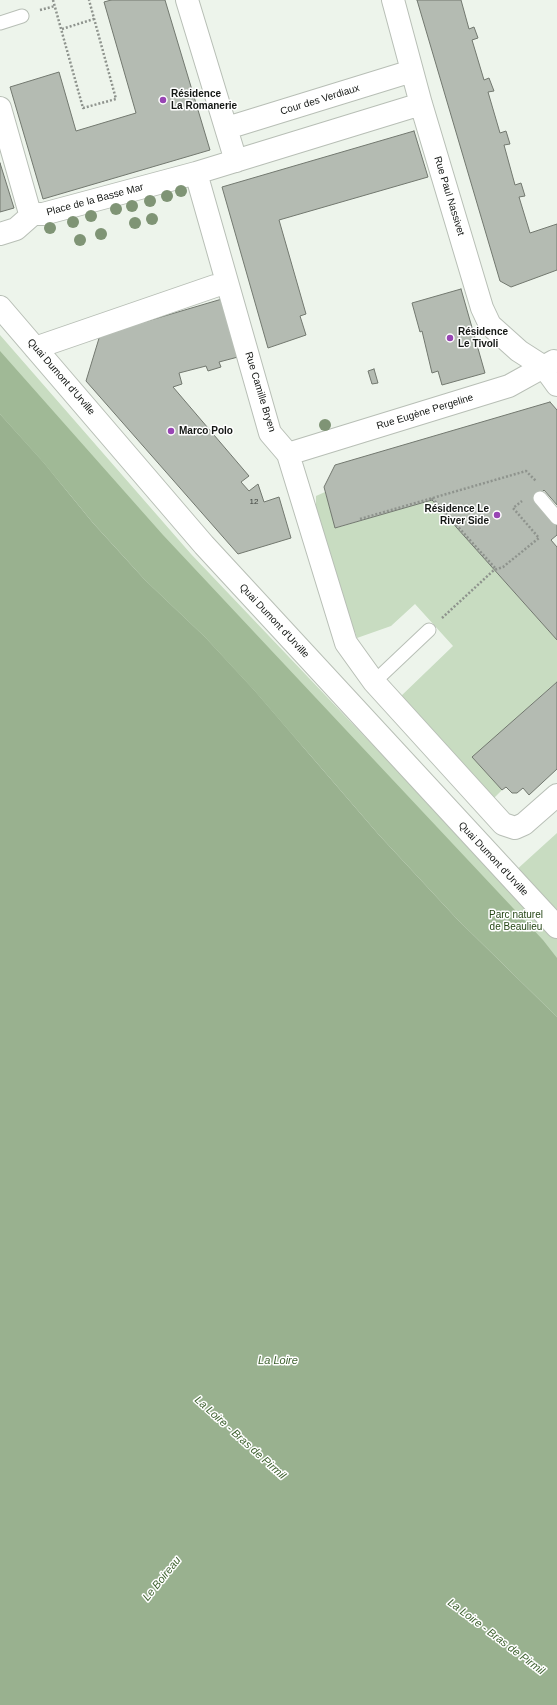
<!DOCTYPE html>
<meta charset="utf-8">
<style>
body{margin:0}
canvas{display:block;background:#edf4eb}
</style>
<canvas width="557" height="1705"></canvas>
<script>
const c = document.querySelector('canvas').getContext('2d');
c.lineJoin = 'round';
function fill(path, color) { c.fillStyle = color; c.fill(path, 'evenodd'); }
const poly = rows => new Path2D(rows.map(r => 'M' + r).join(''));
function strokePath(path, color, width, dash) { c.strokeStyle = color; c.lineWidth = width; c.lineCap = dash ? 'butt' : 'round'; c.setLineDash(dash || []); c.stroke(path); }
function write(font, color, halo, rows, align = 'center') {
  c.font = font + ' Helvetica,sans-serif'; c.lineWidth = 3; c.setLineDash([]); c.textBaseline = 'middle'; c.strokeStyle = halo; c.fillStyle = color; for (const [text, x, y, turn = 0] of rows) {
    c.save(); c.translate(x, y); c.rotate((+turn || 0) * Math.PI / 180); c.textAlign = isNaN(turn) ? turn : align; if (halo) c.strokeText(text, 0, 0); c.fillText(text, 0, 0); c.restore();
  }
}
fill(poly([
 [0,335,191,554,503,882,557,833,557,1017,294,737,205,637,145,580,0,414],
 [325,492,336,528,432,500,557,640,557,682,473,757,502,790,492,800,400,697,453,646,415,604,391,626,357,638,355,632,348,634,312,505,316,504,316,496]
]), '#c8dcc1');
fill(poly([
 [0,351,163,535,543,940,557,958,557,1017,457,919,379,835,254,690,205,637,145,580,93,523,44,463,0,414]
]), '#a0b996');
fill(poly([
 [0,414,44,463,93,523,145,580,205,637,254,690,379,835,457,919,557,1017,557,1705,0,1705]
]), '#99b18f');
const building = poly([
 [111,0,165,0,210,150,43,199,10,87,59,72,76,131,136,113,104,2,111,0],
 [417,0,461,0,469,29,474,27,478,38,472,40,484,80,489,78,494,91,488,92,500,133,506,131,510,144,504,145,515,185,521,183,525,196,519,197,530,233,557,224,557,270,511,287,500,281,417,0],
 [414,131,428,177,279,220,306,314,300,316,306,335,268,348,222,187,414,131],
 [0,163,14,208,0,212,0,163],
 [461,289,485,373,442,385,438,371,432,373,422,331,420,332,412,303,461,289],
 [222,299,238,357,219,362,221,367,208,371,206,366,179,373,182,384,173,387,249,476,241,482,249,491,258,484,264,502,279,497,291,538,238,554,86,381,100,335,222,299],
 [374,369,378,383,372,384,368,371,374,369],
 [550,402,557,410,557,505,544,490,534,500,557,526,557,535,551,540,557,547,557,640,432,500,335,528,324,487,335,465,550,402],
 [557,682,557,769,529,795,523,788,517,793,512,793,506,787,502,790,472,757,557,682]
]);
fill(building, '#b4bbb2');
strokePath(building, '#72786f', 1);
const lane = poly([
 [0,23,22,16],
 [540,498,557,518],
 [374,682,429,630]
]);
const street = poly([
 [187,0,236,161],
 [393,0,421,104,482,308,490,325,519,351,544,367,557,385],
 [0,108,29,210,33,214],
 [227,128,412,71],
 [196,173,270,433,288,454,346,643,374,682,503,824,515,828,524,824,557,795],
 [0,234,16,229,33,214,43,214,196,173,421,104],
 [0,307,204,545,557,927],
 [35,348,215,286],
 [288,454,509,386,554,361]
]);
strokePath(lane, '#b8bfb6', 15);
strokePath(street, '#b8bfb6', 24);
strokePath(poly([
 [53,0,83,108,116,99,89,0],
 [40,10,55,6],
 [62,29,94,19],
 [432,498,496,569],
 [360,519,526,471,536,481],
 [442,618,494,570,503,567,539,538,513,508,522,501]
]), '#8e938d', 2.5, [2, 2]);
strokePath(lane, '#fff', 13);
strokePath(street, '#fff', 22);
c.fillStyle = '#7f9475';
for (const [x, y] of [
 [181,191],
 [167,196],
 [150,201],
 [132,206],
 [116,209],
 [91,216],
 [152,219],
 [73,222],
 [135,223],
 [50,228],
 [101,234],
 [80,240],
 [325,425]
]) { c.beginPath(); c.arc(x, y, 6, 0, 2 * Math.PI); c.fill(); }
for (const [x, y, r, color] of [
 [163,100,4,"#9845b4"],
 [450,338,4,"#9845b4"],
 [171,431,4,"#9845b4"],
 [497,515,4,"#9845b4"]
]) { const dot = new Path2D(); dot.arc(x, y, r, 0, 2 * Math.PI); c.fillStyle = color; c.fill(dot); strokePath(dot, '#fff', 1.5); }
write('8px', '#3c403c', null, [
 ["12",254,502]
]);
write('bold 10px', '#141714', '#fff', [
 ["Résidence",171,94],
 ["La Romanerie",171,106],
 ["Résidence",458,332],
 ["Le Tivoli",458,344],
 ["Marco Polo",179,431],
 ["Résidence Le",489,509,"right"],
 ["River Side",489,521,"right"]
], 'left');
write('10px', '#141714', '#fff', [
 ["Cour des Verdiaux",320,100,-17],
 ["Rue Paul Nassivet",449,196,73],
 ["Place de la Basse Mar",95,200,-15],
 ["Quai Dumont d'Urville",61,377,49],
 ["Rue Camille Bryen",260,392,73],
 ["Rue Eugène Pergeline",425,412,-17],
 ["Quai Dumont d'Urville",274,621,47],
 ["Quai Dumont d'Urville",493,859,47]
]);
write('10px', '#254615', '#fff', [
 ["Parc naturel",516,915],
 ["de Beaulieu",516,927]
]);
write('italic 11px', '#3f6230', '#fff', [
 ["La Loire",278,1361],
 ["La Loire - Bras de Pirmil",240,1438,42],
 ["Le Boireau",162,1579,-51],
 ["La Loire - Bras de Pirmil",496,1637,37]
]);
</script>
